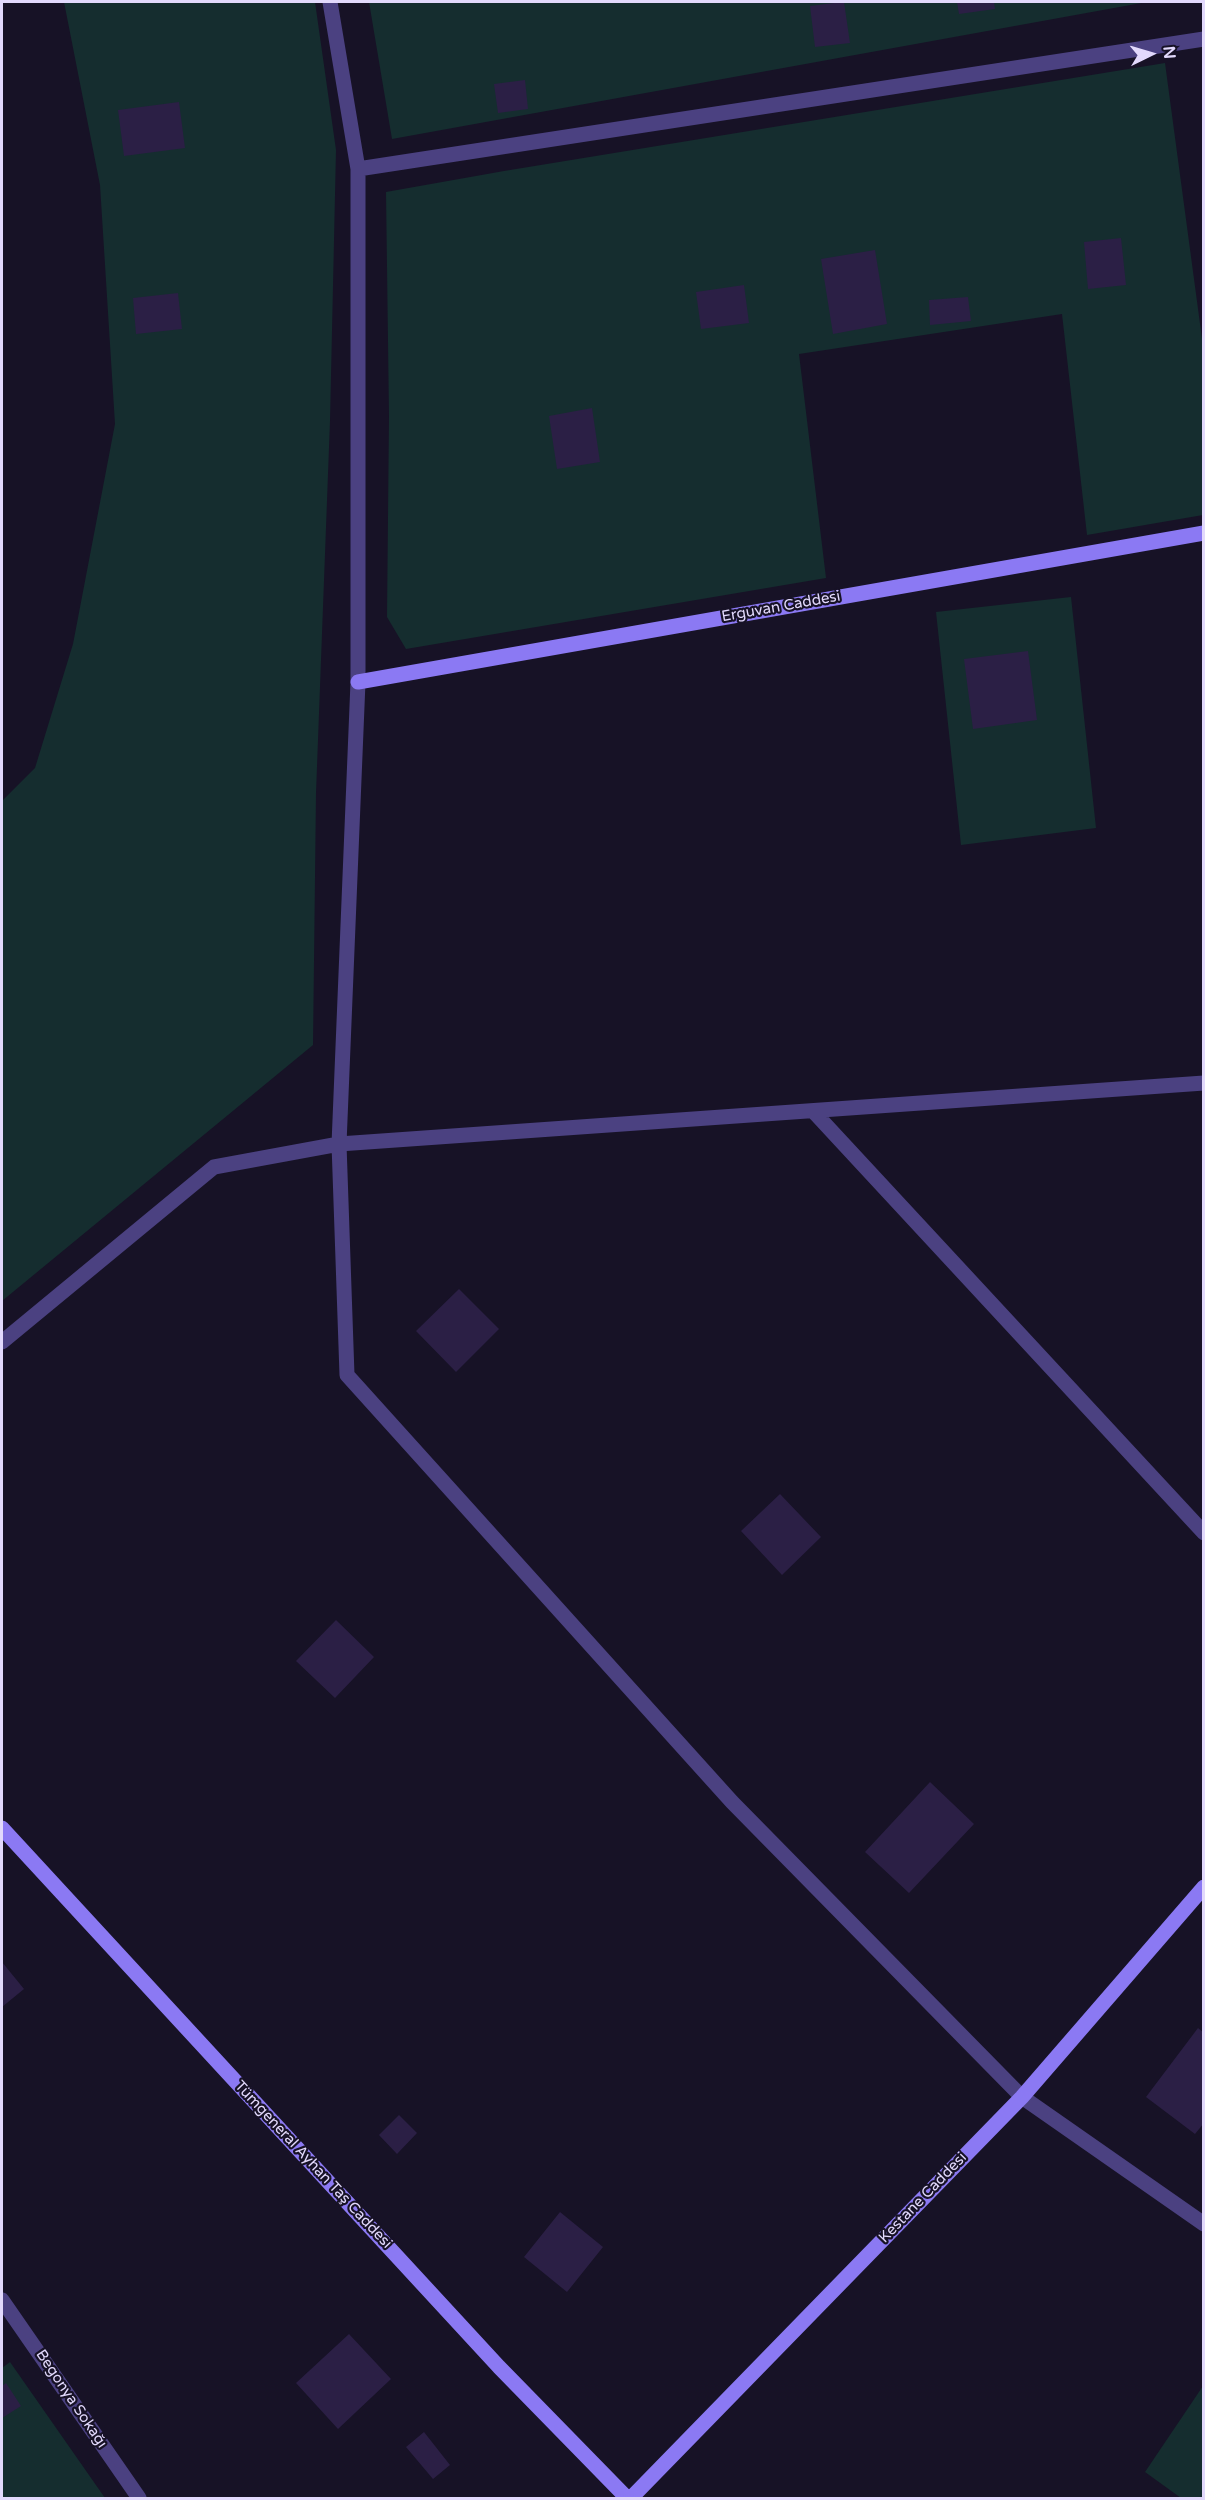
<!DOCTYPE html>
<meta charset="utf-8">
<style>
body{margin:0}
#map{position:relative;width:1205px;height:2500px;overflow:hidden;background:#171226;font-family:"Varela Round",sans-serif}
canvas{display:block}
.frame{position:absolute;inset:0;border:3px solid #e2d9fc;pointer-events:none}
.north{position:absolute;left:1121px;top:24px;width:60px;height:60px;-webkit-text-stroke:4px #171226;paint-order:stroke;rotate:85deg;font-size:16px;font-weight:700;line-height:24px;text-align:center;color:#e2d9fc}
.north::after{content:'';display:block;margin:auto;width:21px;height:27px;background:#e2d9fc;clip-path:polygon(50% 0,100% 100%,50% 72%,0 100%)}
</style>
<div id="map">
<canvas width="1205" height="2500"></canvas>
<div class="frame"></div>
<div class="north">N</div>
</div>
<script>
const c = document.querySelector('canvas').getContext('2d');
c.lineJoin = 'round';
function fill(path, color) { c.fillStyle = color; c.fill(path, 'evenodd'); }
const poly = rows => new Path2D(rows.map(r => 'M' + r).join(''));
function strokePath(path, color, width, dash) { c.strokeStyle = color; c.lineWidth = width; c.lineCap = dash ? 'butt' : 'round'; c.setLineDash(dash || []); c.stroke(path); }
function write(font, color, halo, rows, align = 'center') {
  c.font = font + ' "Varela Round",sans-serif'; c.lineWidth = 4.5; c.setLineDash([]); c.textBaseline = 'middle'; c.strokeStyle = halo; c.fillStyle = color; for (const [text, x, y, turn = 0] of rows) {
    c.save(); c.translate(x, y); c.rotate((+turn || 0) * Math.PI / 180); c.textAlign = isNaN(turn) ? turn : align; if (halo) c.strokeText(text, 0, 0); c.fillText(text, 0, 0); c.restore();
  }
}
fill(poly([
 [64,2,315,2,336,150,330,421,316,793,313,1045,2,1301,2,801,35,768,73,644,115,424,100,185],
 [369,2,1147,2,392,139],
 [1165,63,1203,346,1203,515,1087,535,1062,314,799,354,826,578,406,649,387,617,389,416,386,192,504,171],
 [1071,597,1096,828,961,845,936,612],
 [10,2362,105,2498,2,2498,2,2368],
 [1203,2386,1203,2498,1181,2498,1145,2472]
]), '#152d2f');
fill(poly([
 [842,2,844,2,850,43,815,47,810,6],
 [957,2,994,2,995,9,959,14],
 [525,80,528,109,498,113,494,84],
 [179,102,185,148,124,156,118,110],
 [1121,238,1126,285,1088,289,1084,242],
 [875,250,887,324,833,334,821,259],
 [744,285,749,323,701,329,696,292],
 [178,293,182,329,136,334,133,298],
 [968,297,971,321,930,325,929,300],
 [592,408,600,462,557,469,549,416],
 [1028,651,1037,720,973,729,964,659],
 [459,1289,499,1329,456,1372,416,1331],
 [780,1494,821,1537,782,1575,741,1531],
 [336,1620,374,1657,335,1698,296,1661],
 [930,1782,974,1824,909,1893,865,1852],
 [2,1962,24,1989,2,2007],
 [1198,2028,1204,2033,1204,2123,1195,2134,1146,2097],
 [399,2115,417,2133,397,2154,379,2135],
 [560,2212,603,2247,567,2292,524,2257],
 [349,2334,391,2379,338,2429,296,2383],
 [6,2383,21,2406,2,2418,2,2386],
 [424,2432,450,2465,433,2479,406,2447]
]), '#2b1f45');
strokePath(poly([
 [330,2,358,169,358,682,339,1144,347,1375,732,1802,1022,2097,1204,2224],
 [358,169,1204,39],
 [813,1111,1204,1533],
 [2,1342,214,1167,339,1144,1204,1083],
 [2,2300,139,2498]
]), '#4b4181', 15);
strokePath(poly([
 [358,682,1204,533],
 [2,1828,499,2367,627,2498],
 [631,2498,1022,2097,1204,1887]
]), '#8b79f3', 15);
write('15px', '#e2d9fc', '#171226', [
 ["Erguvan Caddesi",781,607,-10],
 ["Tümgeneral Ayhan Taş Caddesi",313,2165,47],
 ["Kestane Caddesi",923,2198,-46],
 ["Begonya Sokağı",71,2399,56]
]);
</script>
